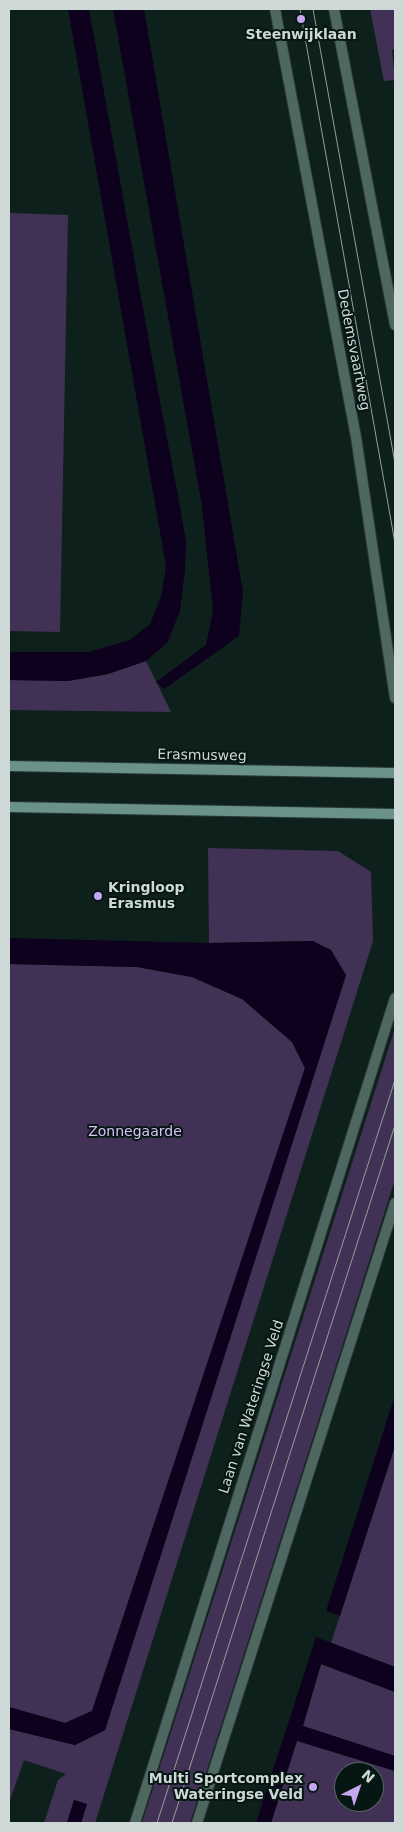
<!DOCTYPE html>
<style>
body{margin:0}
#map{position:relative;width:404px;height:1832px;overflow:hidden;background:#0e201c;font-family:"DejaVu Sans",sans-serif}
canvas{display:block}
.frame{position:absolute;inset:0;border:10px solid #ced9d7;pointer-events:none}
.north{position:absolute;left:334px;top:1762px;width:50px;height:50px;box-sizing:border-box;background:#061613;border:1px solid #566461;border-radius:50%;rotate:41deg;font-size:14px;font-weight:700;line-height:20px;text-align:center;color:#ced9d7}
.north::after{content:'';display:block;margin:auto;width:18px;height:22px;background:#c6a6f0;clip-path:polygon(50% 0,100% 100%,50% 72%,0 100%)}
</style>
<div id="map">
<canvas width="404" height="1832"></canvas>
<div class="frame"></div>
<div class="north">N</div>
</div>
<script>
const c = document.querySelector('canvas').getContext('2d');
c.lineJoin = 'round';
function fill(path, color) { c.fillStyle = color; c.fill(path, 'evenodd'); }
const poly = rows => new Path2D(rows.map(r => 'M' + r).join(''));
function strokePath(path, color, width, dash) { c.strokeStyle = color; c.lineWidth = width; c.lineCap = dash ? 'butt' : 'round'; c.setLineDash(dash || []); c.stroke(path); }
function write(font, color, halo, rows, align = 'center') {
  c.font = font + ' "DejaVu Sans",sans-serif'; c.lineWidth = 4; c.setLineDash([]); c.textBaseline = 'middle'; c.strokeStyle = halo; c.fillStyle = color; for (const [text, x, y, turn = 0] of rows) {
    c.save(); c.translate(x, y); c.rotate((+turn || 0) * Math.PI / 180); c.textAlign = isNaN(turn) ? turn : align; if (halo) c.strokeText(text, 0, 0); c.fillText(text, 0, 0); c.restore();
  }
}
fill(poly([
 [370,9,395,9,395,49,392,50,395,80,384,81],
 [9,213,68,215,60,632,9,631],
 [146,661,171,712,9,710,9,680,68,681,108,674],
 [208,848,338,851,371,872,373,941,95,1823,81,1823,87,1804,74,1800,67,1823,44,1823,58,1780,66,1774,24,1760,9,1803,9,1729,75,1745,105,1730,346,975,313,941,209,943],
 [9,964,137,967,192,977,242,999,292,1042,305,1068,92,1711,65,1723,9,1707],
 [395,1028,395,1179,354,1309,190,1823,142,1823],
 [395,1446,395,1667,331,1643],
 [321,1664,395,1692,395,1756,303,1726],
 [297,1740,395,1771,395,1823,271,1823],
 [344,1772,374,1772,374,1802,344,1802]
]), '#413255');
fill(poly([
 [68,9,89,9,158,391,180,506,186,542,185,569,180,611,167,643,146,661,108,674,68,681,9,680,9,652,89,652,130,640,150,624,161,597,166,566],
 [113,9,144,9,243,592,239,636,164,689,156,682,206,645,213,611,202,506],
 [9,938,209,943,313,941,331,950,346,975,105,1730,75,1745,9,1729,9,1707,65,1723,92,1711,305,1068,292,1042,242,999,192,977,137,967,9,964],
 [395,1395,395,1446,340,1616,326,1611],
 [316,1637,395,1667,395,1692,321,1664,303,1726,395,1756,395,1771,297,1741,271,1823,256,1823],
 [74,1800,87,1804,81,1823,67,1823]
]), '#0e011d');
const tertiary = poly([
 [275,9,356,437,395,698],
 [334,9,395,325],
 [135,1823,395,998],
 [197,1823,395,1203]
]);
const secondary = poly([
 [9,766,395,773],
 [9,807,395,814]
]);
strokePath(tertiary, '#293a36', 12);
strokePath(secondary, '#293a36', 12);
strokePath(tertiary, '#4f6761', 10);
strokePath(secondary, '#6b9289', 10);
strokePath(poly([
 [300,9,395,543],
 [313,9,395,463],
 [157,1823,395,1080],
 [172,1823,395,1125]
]), '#929f9c', 1);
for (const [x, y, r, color] of [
 [301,19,5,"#c6a6f0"],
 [98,896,5,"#c6a6f0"],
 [313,1787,5,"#c6a6f0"]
]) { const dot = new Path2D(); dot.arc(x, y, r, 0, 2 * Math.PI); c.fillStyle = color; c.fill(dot); strokePath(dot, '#061613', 2); }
write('bold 14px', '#ced9d7', '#061613', [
 ["Steenwijklaan",301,35],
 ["Kringloop",108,888,"left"],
 ["Erasmus",108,904,"left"],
 ["Multi Sportcomplex",303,1779,"right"],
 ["Wateringse Veld",303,1795,"right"]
]);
write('14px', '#ced9d7', '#061613', [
 ["Dedemsvaartweg",353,350,79],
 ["Erasmusweg",202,756,1],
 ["Laan van Wateringse Veld",252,1407,-72]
]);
write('14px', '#d9c3f9', '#061613', [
 ["Zonnegaarde",135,1132]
]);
</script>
